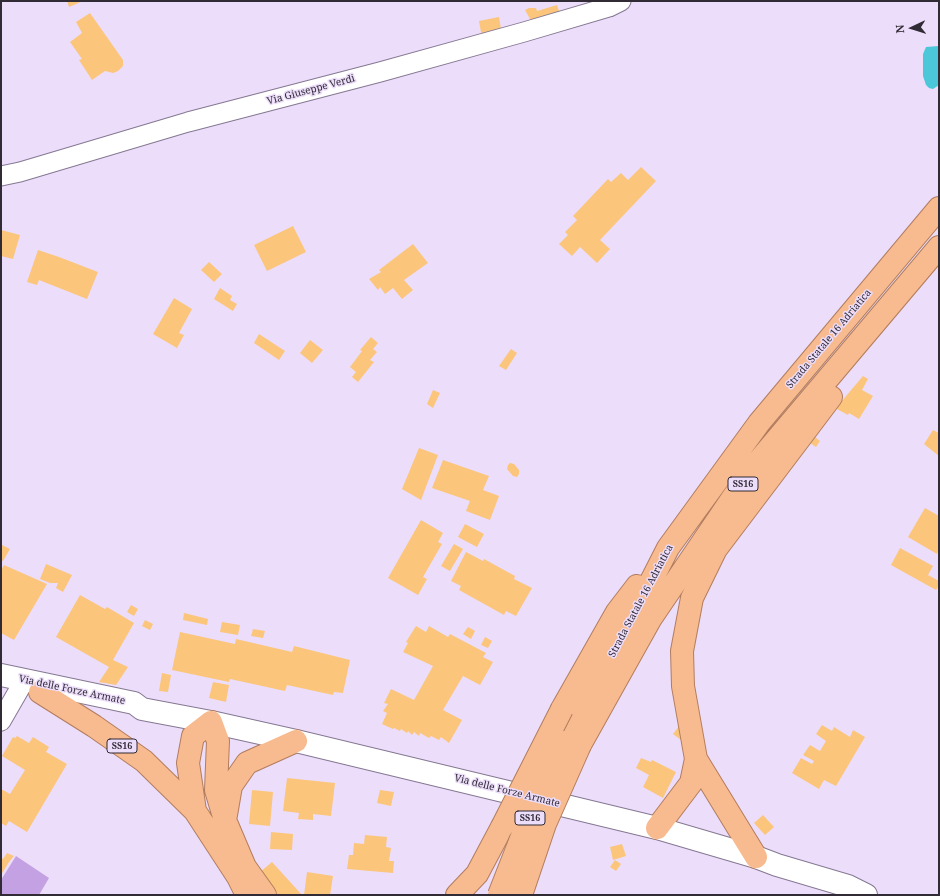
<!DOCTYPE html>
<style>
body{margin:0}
#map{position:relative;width:940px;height:896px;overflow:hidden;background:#ecddfa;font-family:"Noto Serif",serif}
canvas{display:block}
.frame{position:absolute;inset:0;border:2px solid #312b36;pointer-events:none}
.north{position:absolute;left:892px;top:8px;width:40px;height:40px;-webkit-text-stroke:3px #ecddfa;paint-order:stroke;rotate:266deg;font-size:11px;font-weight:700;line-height:16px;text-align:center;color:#312b36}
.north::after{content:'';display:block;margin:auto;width:14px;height:18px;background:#312b36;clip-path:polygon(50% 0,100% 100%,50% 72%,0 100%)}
</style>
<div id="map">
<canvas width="940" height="896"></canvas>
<div class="frame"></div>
<div class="north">N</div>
</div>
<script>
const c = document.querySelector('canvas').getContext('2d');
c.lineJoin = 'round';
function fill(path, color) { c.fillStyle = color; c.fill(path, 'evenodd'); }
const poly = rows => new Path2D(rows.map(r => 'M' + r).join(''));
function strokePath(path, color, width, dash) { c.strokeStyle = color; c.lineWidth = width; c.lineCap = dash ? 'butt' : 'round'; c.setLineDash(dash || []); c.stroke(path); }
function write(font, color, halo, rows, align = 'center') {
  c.font = font + ' "Noto Serif",serif'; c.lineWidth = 3; c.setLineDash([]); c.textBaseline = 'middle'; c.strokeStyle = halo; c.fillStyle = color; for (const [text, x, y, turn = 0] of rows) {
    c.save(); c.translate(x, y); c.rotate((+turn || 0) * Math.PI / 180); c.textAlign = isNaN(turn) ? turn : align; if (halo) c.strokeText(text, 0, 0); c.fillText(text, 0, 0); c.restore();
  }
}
fill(poly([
 [16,856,49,878,39,895,1,895,1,880]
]), '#c4a1e3');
fill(poly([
 [939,46,939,85,933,89,929,88,926,85,923,76,923,54,926,47]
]), '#4bc7d9');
fill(poly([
 [67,1,83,1,69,7],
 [557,5,561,17,534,26,525,10,529,8,536,8,537,11],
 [90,13,123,60,123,66,118,71,113,73,105,71,92,80,79,60,82,59,70,42,82,33,76,22],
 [499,17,502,35,482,38,479,21],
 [641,167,656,181,600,240,610,249,597,263,580,247,572,256,559,244,568,235,565,232,577,220,573,216,608,179,611,182,621,173,628,180],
 [293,226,306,252,267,271,254,245],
 [1,230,20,235,13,259,1,256],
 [413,244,428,263,404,280,413,290,402,299,393,288,385,294,380,287,378,290,369,279,381,272,379,270],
 [38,250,59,257,98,272,87,299,39,280,37,285,27,282],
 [209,262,222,274,214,282,201,270],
 [220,288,232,296,230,300,237,304,233,311,214,299],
 [174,298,192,309,179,333,184,335,177,348,153,334],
 [259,334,285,351,279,360,254,343],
 [371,337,378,343,373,349,377,352,370,360,374,362,358,382,352,377,356,372,350,367,362,351,360,350],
 [310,340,323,350,312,363,300,353],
 [511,349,517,353,506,370,499,366],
 [863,376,868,379,862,390,873,396,859,419,849,413,848,415,837,409,841,402],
 [433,390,440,393,433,408,427,404],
 [933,430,939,433,939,456,924,444],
 [815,437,820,441,816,447,810,443],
 [419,448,438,455,421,500,402,489],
 [443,460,489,476,483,490,499,496,490,520,466,511,470,501,432,488],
 [510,463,514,464,519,470,519,474,517,477,513,476,507,469,508,465],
 [925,508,939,516,939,549,937,554,908,537],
 [421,520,443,533,438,542,442,544,423,577,427,579,418,595,388,578],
 [465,524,484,534,477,547,458,537],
 [454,544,463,549,450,571,441,566],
 [2,545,10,549,3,561,1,560],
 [900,548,933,566,928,575,939,581,939,586,936,590,891,565],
 [466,552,483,561,484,559,515,576,514,579,532,588,516,616,506,611,504,615,459,590,461,586,451,581],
 [46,564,72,575,63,592,56,588,58,583,50,583,40,579],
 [4,565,47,584,14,640,1,633,1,570],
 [80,595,105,609,107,607,134,623,113,660,128,667,116,685,99,682,109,667,56,637],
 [131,605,138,609,134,616,127,612],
 [184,613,208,619,207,625,183,620],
 [145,620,153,624,150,630,142,626],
 [222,622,240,625,238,635,220,632],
 [416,626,426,632,429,626,448,637,450,634,486,653,483,657,493,662,480,685,463,676,443,710,462,720,449,743,441,737,439,740,431,736,429,738,420,733,419,736,414,732,412,735,408,731,407,733,401,729,400,731,394,728,393,729,382,724,387,713,383,711,388,704,384,703,391,689,414,700,433,666,403,652,408,643,406,642],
 [468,627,475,631,471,639,463,634],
 [253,629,265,631,263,638,251,636],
 [180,632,235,644,236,639,292,652,294,646,350,660,343,693,334,692,333,695,287,685,285,691,230,679,229,682,172,670],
 [485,637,492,641,488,648,481,645],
 [162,673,171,675,168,692,159,691],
 [213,682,229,685,226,702,209,698],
 [682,722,685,737,681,740,673,734],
 [822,725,832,731,834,727,850,737,853,730,865,737,836,786,824,780,819,789,792,773,801,758,812,764,814,761,803,755,810,745,820,751,826,741,816,734],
 [17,736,29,743,33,737,49,747,46,752,67,764,27,832,9,821,6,826,1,823,1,789,10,794,25,770,2,756,13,737,15,738],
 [641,758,651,762,652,760,676,772,663,798,643,787,649,775,636,768],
 [287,778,335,783,331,816,313,814,313,820,298,819,299,813,283,811],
 [252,790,273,792,270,826,249,824],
 [380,790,394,792,391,806,377,803],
 [763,815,774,827,765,835,754,823],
 [271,832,293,834,292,850,270,849],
 [365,835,387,837,386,847,391,848,389,861,394,861,393,873,347,869,349,855,353,855,354,843,364,844],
 [622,844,626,856,613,860,610,847],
 [7,853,14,856,9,862,1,875,1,857,3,859],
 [615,860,621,864,616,871,610,867],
 [272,862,302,895,277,895,260,872],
 [307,872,333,876,330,895,304,895]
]), '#fbc67b');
const minor = poly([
 [1,176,20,172,188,122,380,72,524,32,609,7,621,1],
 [1,721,20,688]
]);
const secondary = poly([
 [1,675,134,703,142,709,211,722,296,741,657,828,756,857,777,865,848,886,866,895]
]);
const trunk = poly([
 [40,692,94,726,144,761,195,811,238,877,247,895],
 [562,709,617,612,637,586],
 [564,742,639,605,668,548,759,423,939,208],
 [580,745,651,618,755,465,939,247],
 [195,811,188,763,193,736,211,722,218,741,216,790,225,820,245,867,265,895],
 [226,815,231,786,247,763,296,741],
 [657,828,691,783,696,759],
 [756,857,696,759,683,686,682,651,692,598,716,549,831,397],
 [457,895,477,874,502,827]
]);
strokePath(minor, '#857892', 21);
strokePath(secondary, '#857892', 24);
strokePath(trunk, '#b27d5e', 24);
strokePath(minor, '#fff', 19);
strokePath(secondary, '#fff', 22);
strokePath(trunk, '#f8ba8f', 22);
const trunkBridge = poly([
 [502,827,562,709],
 [499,895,526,826,564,742],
 [521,895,545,824,580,745]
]);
strokePath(trunkBridge, '#b27d5e', 24, []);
strokePath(trunkBridge, '#f8ba8f', 22);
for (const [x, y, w] of [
 [743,484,30],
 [122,746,30],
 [530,818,30]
]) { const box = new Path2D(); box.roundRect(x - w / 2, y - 7, w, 14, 3); c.fillStyle = '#ecddfa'; c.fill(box); strokePath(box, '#312b36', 1); }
write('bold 9px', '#312b36', null, [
 ["SS16",743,484],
 ["SS16",122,746],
 ["SS16",530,818]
]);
write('10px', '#312b36', '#ecddfa', [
 ["Via Giuseppe Verdi",311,90,-15],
 ["Strada Statale 16 Adriatica",829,339,-50],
 ["Strada Statale 16 Adriatica",641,601,-62],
 ["Via delle Forze Armate",72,690,12],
 ["Via delle Forze Armate",507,791,14]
]);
</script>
